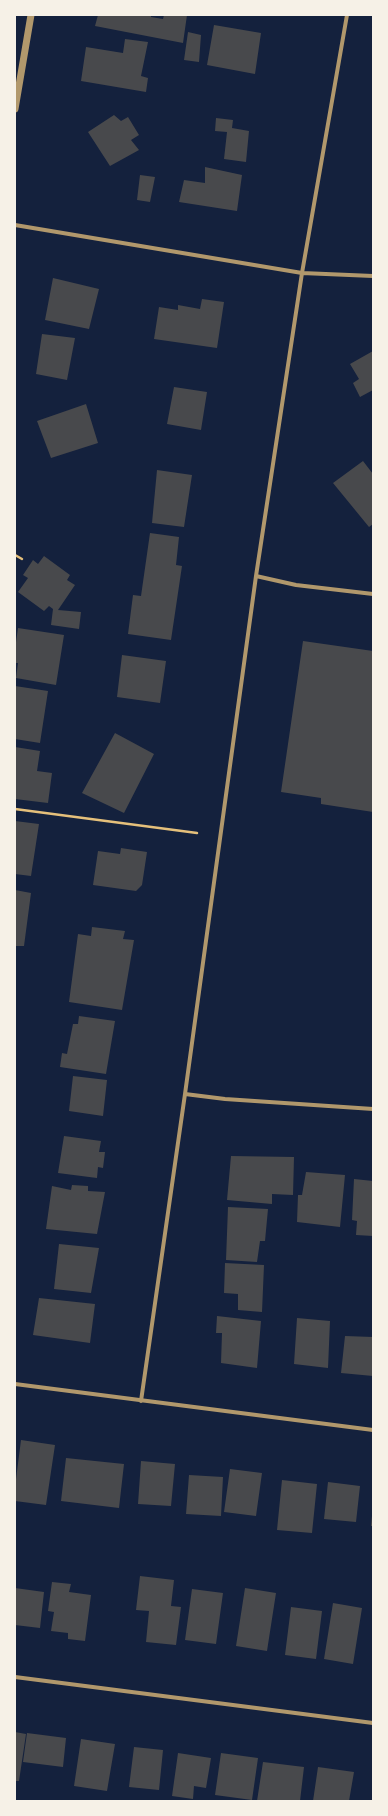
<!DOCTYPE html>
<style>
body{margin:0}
#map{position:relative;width:388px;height:1816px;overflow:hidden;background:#14213d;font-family:"Golos Text",sans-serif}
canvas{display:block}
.frame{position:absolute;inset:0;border:16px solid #f6f1e7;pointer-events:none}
</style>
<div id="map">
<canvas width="388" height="1816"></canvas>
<div class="frame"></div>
</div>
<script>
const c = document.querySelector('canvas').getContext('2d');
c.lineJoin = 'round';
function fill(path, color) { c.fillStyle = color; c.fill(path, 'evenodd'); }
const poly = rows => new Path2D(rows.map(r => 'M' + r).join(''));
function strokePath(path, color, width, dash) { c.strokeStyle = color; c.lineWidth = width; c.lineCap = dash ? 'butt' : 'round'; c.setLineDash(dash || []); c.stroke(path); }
fill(poly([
 [98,15,151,15,151,17,163,19,164,15,187,15,183,43,95,26],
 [214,25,261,33,255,74,207,65],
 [188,32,201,35,199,62,184,60],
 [125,39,148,42,141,76,148,78,146,92,81,81,86,47,123,53],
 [114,115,121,121,128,117,139,135,131,140,139,150,110,166,88,132],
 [216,118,233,120,232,128,249,131,246,162,224,159,227,132,215,131],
 [205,167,242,175,237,211,179,202,184,180,205,183],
 [140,175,155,177,150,202,137,200],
 [53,278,99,289,89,329,45,320],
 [202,299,224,302,217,348,154,339,159,307,178,310,178,305,200,309],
 [42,334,75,338,67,380,36,374],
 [373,351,373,390,360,397,353,383,359,379,350,364],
 [174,387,207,392,201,430,167,424],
 [86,404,98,443,51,458,37,421],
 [363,461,373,474,373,524,369,527,333,483],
 [157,470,192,475,184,527,152,523],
 [150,533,179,537,176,565,182,566,171,640,128,634,133,595,141,596],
 [44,556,70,575,67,580,75,585,58,610,81,612,79,629,51,625,53,609,49,606,44,611,18,592,28,578,23,575,33,560,38,564],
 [18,628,64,635,56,685,16,678,18,663,15,663,15,649],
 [303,641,373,651,373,812,321,804,321,798,281,792],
 [122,655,166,661,160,703,117,697],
 [15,686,48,691,40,743,15,739],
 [115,733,154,754,124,813,82,793],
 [15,747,40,751,37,771,52,773,48,803,15,799],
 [15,821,39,824,31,876,15,874],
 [121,848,147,852,142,885,136,891,93,885,98,851,120,854],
 [15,890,31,893,24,946,15,946],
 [92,927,125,931,123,939,134,940,122,1010,69,1002,78,934,91,936],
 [79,1016,115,1021,106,1074,60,1067,62,1053,67,1054,73,1024,78,1024],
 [73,1076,107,1080,103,1116,69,1111],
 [64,1136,101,1141,99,1152,105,1152,103,1168,98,1167,97,1178,58,1173],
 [231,1156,294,1157,293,1195,272,1194,272,1204,227,1200],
 [306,1172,345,1175,340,1227,297,1222,298,1195,302,1195],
 [354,1179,373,1181,373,1236,356,1235,357,1221,352,1220],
 [72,1185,88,1186,88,1191,105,1192,97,1234,46,1229,52,1186,71,1190],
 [228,1207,268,1209,265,1241,260,1241,257,1262,226,1260],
 [59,1244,99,1248,91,1293,54,1289],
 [225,1263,264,1265,262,1312,238,1310,238,1294,224,1293],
 [39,1298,95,1304,90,1343,33,1335],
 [217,1316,261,1321,257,1368,221,1363,222,1333,216,1333],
 [297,1318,330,1321,328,1368,294,1364],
 [345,1336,373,1337,373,1376,341,1373],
 [21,1440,55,1445,46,1505,15,1501,15,1487],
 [66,1458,124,1464,119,1508,61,1501],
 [141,1461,175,1464,171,1506,138,1504],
 [230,1469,262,1473,256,1516,224,1512],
 [189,1475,223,1477,221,1516,186,1514],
 [282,1480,317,1484,312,1533,277,1530],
 [328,1482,360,1486,356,1522,324,1519],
 [372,1516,373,1516,373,1526,371,1526],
 [140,1576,174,1580,171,1606,181,1607,176,1645,146,1642,149,1611,136,1610],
 [52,1582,71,1584,69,1592,91,1595,85,1641,68,1639,68,1633,51,1631,54,1612,48,1611],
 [15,1588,44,1592,40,1628,15,1625],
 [245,1588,276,1593,267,1651,236,1646],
 [192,1589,223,1593,216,1644,185,1640],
 [333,1603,362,1608,353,1664,324,1659],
 [291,1607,322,1611,316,1659,285,1655],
 [15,1732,26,1734,19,1781,15,1781],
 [27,1733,66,1738,63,1767,23,1762],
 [81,1739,115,1744,107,1791,74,1786],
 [134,1747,163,1750,159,1790,129,1787],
 [178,1753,211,1758,206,1788,194,1786,193,1799,172,1796],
 [221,1753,258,1758,252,1800,215,1795],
 [263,1762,304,1767,300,1801,257,1801],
 [318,1767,354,1772,349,1801,313,1801]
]), '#48494c');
strokePath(poly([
 [15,555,22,559],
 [15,809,197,833]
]), '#e5c07b', 2.5);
strokePath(poly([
 [15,225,302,273,373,276],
 [256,576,296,585,373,594],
 [185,1094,225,1099,373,1109],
 [15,1384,373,1430],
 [141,1401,185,1094,256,576,302,273,347,15],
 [15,1677,373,1723]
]), '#b1986c', 4);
strokePath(poly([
 [15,109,31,15]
]), '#b1986c', 7);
</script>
